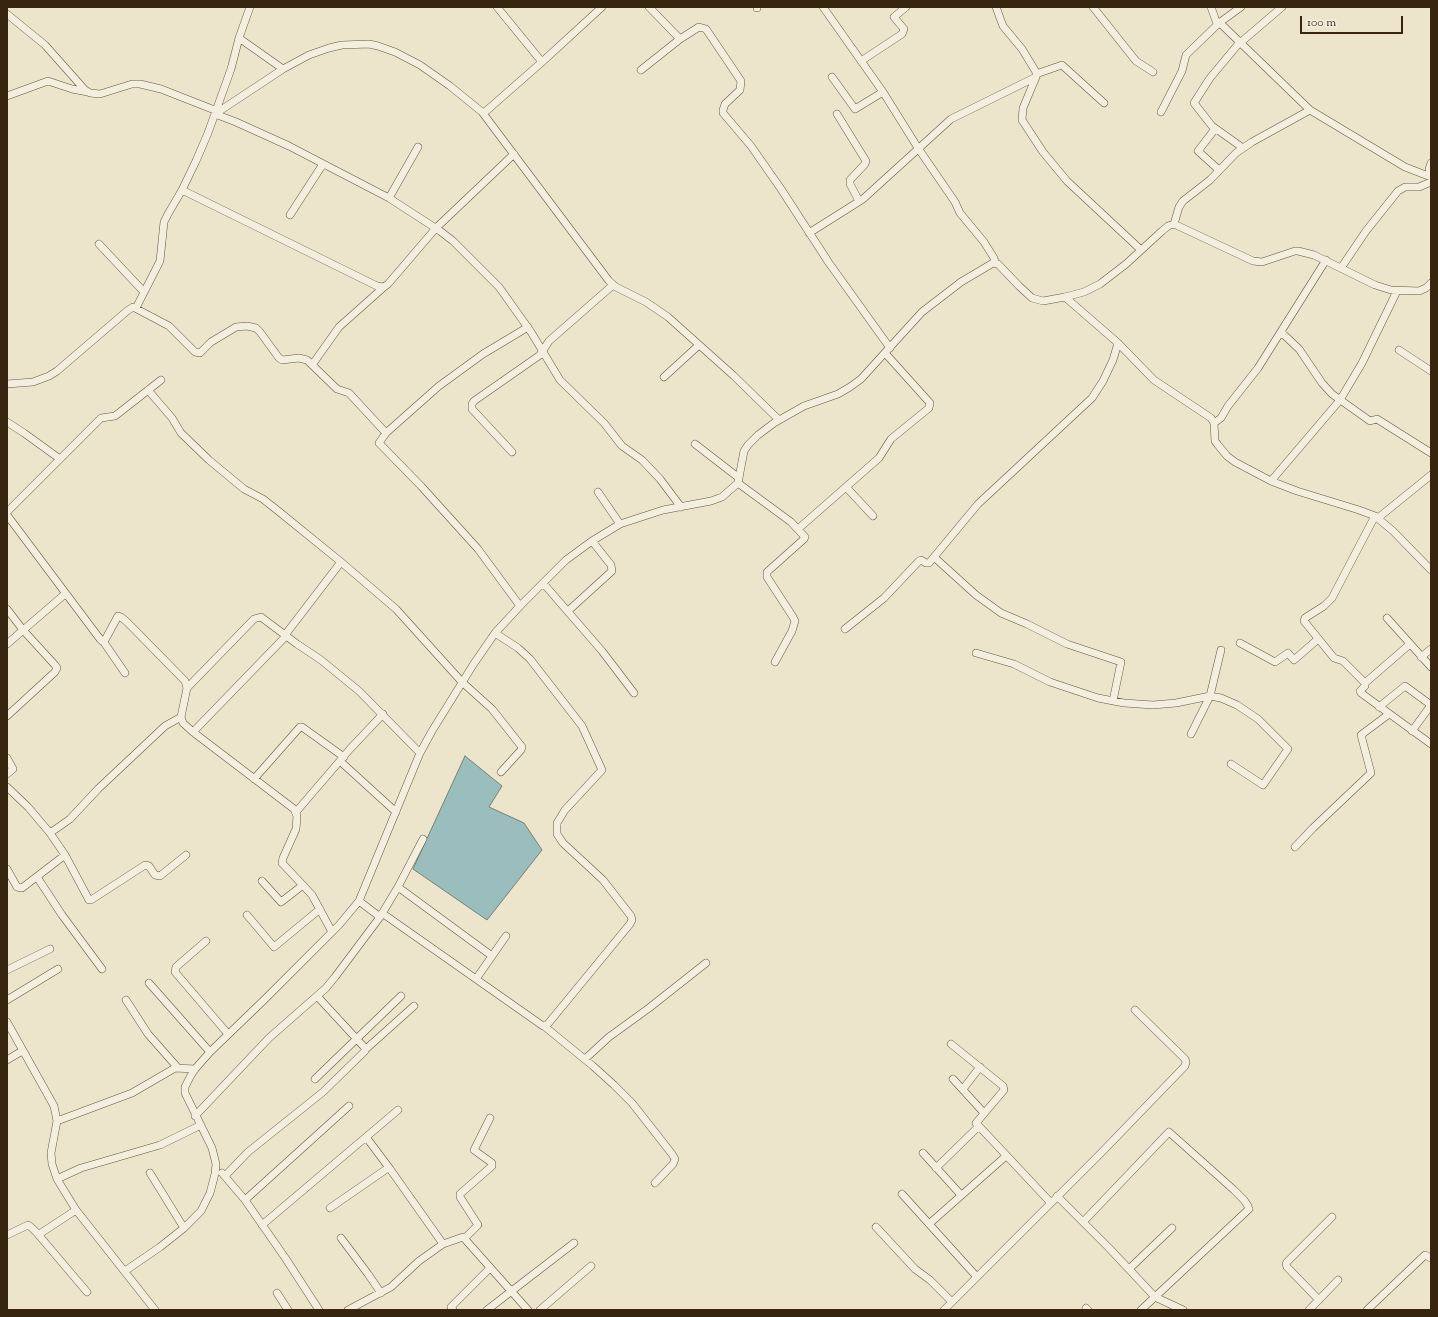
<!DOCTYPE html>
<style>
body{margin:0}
#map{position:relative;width:1438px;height:1317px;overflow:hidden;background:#ede5cb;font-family:"Sorts Mill Goudy",serif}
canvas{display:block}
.frame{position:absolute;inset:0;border:8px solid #38250f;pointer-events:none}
.scale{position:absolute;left:1300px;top:16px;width:103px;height:18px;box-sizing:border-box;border:2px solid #38250f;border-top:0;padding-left:5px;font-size:12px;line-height:14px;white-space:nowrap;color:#38250f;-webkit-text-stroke:3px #f3eedd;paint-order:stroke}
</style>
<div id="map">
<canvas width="1438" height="1317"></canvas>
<div class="frame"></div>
<div class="scale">100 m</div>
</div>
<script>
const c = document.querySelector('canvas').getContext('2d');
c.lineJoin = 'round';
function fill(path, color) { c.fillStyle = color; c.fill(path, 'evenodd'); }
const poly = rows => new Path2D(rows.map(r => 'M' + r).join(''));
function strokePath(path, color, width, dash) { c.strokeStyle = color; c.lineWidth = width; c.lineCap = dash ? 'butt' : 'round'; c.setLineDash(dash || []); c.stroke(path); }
const water = poly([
 [465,756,502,786,489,807,524,823,542,850,487,920,413,869,465,756]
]);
fill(water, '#9abebd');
strokePath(water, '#738177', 1);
const street = poly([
 [497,7,542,62],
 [649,7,680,39,699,27,706,29,741,81,740,90,725,104,723,110,723,113,751,146,781,189,829,263,890,348],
 [757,7,757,8],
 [823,7,883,92,918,148,955,202,960,213,984,242,994,258,995,262],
 [996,7,1003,26,1022,49,1036,72,1036,77,1023,108,1022,120,1043,152,1067,181,1140,249],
 [1093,7,1136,61,1153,72],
 [1211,7,1216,21,1219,23,1241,7],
 [7,14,45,45,85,90,90,93,100,94,132,84,140,84,161,89,212,109,221,110,283,69,309,55,329,48,342,45,369,44,378,46,395,52,420,65,450,86,482,112,485,112,542,62,602,7],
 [1220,23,1310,110,1405,167,1431,177],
 [239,38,283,69],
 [1240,42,1210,78,1194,103,1212,126,1243,148],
 [1240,43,1282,7],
 [861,61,902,34,904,29,894,17,906,7],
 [641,70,680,39],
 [1036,74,1062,65,1104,103],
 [832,77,855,109,883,92],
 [7,96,48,81,72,89,88,92],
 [482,112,609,281,616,287,646,302,668,317,734,376,779,420],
 [1161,112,1182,71,1186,55,1219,23],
 [215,114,236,122,289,146,389,198,440,231,453,241,499,287,531,332,560,380,604,423,622,446,642,460,660,479,681,507],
 [837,114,866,161,865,164,850,180,850,184,859,201],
 [1215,129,1198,151,1219,170],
 [1431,163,1429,169,1431,176],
 [182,190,377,286,384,287,388,284,436,228,514,154],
 [389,198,418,147],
 [290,215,323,164],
 [1174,224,1179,207,1183,201,1210,180,1236,153,1252,142,1310,110],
 [809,233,863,199,951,119,1036,77],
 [99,244,144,292],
 [1341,268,1366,231,1398,191,1405,187,1419,187,1431,182],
 [1065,297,1118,343,1154,380,1211,418,1214,423,1215,441,1218,445,1227,456,1235,462,1271,481,1297,491,1359,510,1375,516,1393,531,1431,570],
 [136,308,160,261,164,222,168,214,182,190,196,161,208,133,231,69,239,38,250,7],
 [1281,332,1299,349,1322,383,1332,394,1370,421,1377,419,1431,453],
 [1399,350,1431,371],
 [312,365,339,327,384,287],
 [664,377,699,345],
 [7,384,33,382,49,376,57,371,127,311,133,307,169,326,195,352,200,353,211,342,236,327,247,326,256,328,260,332,279,358,282,360,299,358,307,360,337,389,349,393,386,433],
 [148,390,172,418,181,433,209,460,244,489,263,499,277,510,341,562,396,609,462,682,492,709,522,747,521,750,501,772],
 [7,422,24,433,60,459],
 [1214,423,1221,418,1228,406,1258,368,1326,260],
 [695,444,739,478],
 [512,452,472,409,472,404,474,401,540,355,549,341,613,285],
 [1271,481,1340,400,1362,363,1397,291],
 [738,483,791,522,805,537,804,539,767,572,767,577,793,617,795,621,792,631,775,662],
 [846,487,873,516],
 [598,492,620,524],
 [7,512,101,418,115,416,161,380],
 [7,515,100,639,102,641,105,640,118,616,121,617,127,622,185,681,187,688,181,717,183,723,193,732,294,809,297,816,296,829,283,858,282,863,312,895,332,932],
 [1375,516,1332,598,1324,606,1305,618,1304,621,1334,658,1343,661,1365,683,1365,686,1360,691,1361,693,1431,744],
 [1378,518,1431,475],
 [798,529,879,458,891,439,929,408,930,403,885,353],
 [934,557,976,595,1001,613,1027,624,1067,644,1121,662,1113,701],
 [543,583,602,651,634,693],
 [520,606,478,549,421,486,379,443,386,433,439,386,483,354,528,327],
 [7,609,23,630,55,665,57,668,55,672,7,716],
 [568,611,612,571,611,565,592,541],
 [1387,618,1431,667],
 [845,629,884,598,919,561,921,560,926,563,929,563,978,504,1092,398,1103,381,1113,360,1118,343],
 [285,635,341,562],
 [103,641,125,673],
 [1240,643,1275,662,1288,653,1294,660,1318,639],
 [7,644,65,594],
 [976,653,1014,664,1050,682,1098,698,1124,703,1153,705,1176,703,1210,696,1221,698,1237,705,1258,719,1288,749,1263,785,1231,764],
 [1421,657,1431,649],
 [1365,683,1410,644],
 [187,688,254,619,261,617,297,644,321,660,359,691,420,753],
 [1379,707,1405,686,1431,705],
 [1412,731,1431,705],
 [193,732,286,636],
 [1191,734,1210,696,1221,650],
 [7,758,13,769,7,774],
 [340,761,396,812],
 [254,779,300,727,302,727,344,757],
 [7,787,28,807,50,833,65,855,89,900,91,900,145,865,149,866,155,875,160,876,186,855],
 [296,812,350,749,383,714],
 [50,833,70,819,98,789,165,726,181,717],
 [1295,847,1313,828,1371,773,1361,735,1389,714],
 [7,869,17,887,22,888,65,855],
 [37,877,62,915,102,969],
 [262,881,281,902,303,885],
 [398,887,492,956],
 [359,901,380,917],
 [382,913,543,1026,547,1025,630,924,632,920,631,916,603,880,563,843,557,834,557,823,565,810,602,770,582,726,530,659,518,648,495,633],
 [247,915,274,947,320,909],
 [206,941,176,967,175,972,228,1034],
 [7,970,50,949],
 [476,979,506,936],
 [149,983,210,1052],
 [7,1000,58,969],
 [126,1000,148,1034,178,1068],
 [7,1022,54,1106,57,1121,51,1153,52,1164,57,1179,76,1210,155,1310],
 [544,1026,593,1066,614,1085,632,1103,672,1154,675,1159,673,1164,655,1183],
 [951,1044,1003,1086,1004,1090,976,1123,1051,1203],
 [366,1049,414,1006],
 [585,1059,609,1037,649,1008,706,963],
 [7,1060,22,1051],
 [315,1079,401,996],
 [953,1079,984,1113],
 [963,1089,980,1067],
 [195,1116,269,1038,326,988,335,977,380,917,398,887,423,839],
 [57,1121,132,1093,175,1068,195,1069],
 [366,1137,390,1169],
 [923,1153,961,1195],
 [936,1168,979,1126],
 [150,1173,184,1228],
 [222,1173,245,1200,286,1259,319,1310],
 [225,1176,248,1152,323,1092,365,1051,365,1048,317,996],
 [57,1179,81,1168,160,1145,201,1125],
 [902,1194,977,1277],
 [1057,1196,1109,1248,1155,1297,1183,1310],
 [245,1200,349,1106],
 [330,1208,388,1168,390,1169,443,1244],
 [1083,1222,1169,1132,1234,1190,1244,1200,1248,1206],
 [929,1224,1006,1156],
 [262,1225,398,1110],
 [876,1227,915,1269,930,1280,952,1302],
 [37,1233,87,1292],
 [7,1235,28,1225,31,1227,37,1233,41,1233,76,1210],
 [341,1238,368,1274,381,1293],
 [465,1238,478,1225,460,1197,460,1194,492,1166,492,1163,474,1150,490,1118],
 [1129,1269,1172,1228],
 [125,1271,160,1247,184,1228,201,1211,210,1193,215,1174,216,1164,212,1148,185,1093,185,1087,190,1077,195,1069,210,1052,264,1000,339,925,359,901,420,753,432,731,473,665,495,633,520,606,566,560,592,541,620,524,663,510,711,501,722,497,738,483,744,451,748,445,758,435,774,423,804,406,838,394,850,387,861,379,922,312,961,282,993,263,998,264,1019,286,1032,298,1043,301,1065,297,1084,292,1100,284,1126,264,1162,231,1168,226,1174,224,1253,261,1262,262,1295,251,1298,251,1314,255,1375,285,1391,290,1419,291,1426,288,1431,283],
 [277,1293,288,1310],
 [1319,1300,1287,1267,1286,1264,1287,1262,1332,1217],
 [1086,1308,1088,1310],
 [348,1310,391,1287,419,1261,443,1244,463,1237,528,1310],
 [453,1310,451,1307,490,1268],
 [487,1310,574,1243],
 [540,1310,591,1266],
 [944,1310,1101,1153,1185,1066,1186,1062,1185,1059,1135,1010],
 [1141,1310,1249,1209],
 [1309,1310,1338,1280],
 [1367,1310,1425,1255,1431,1258]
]);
strokePath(street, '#65553e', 8);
strokePath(street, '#f3eedd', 7);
</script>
